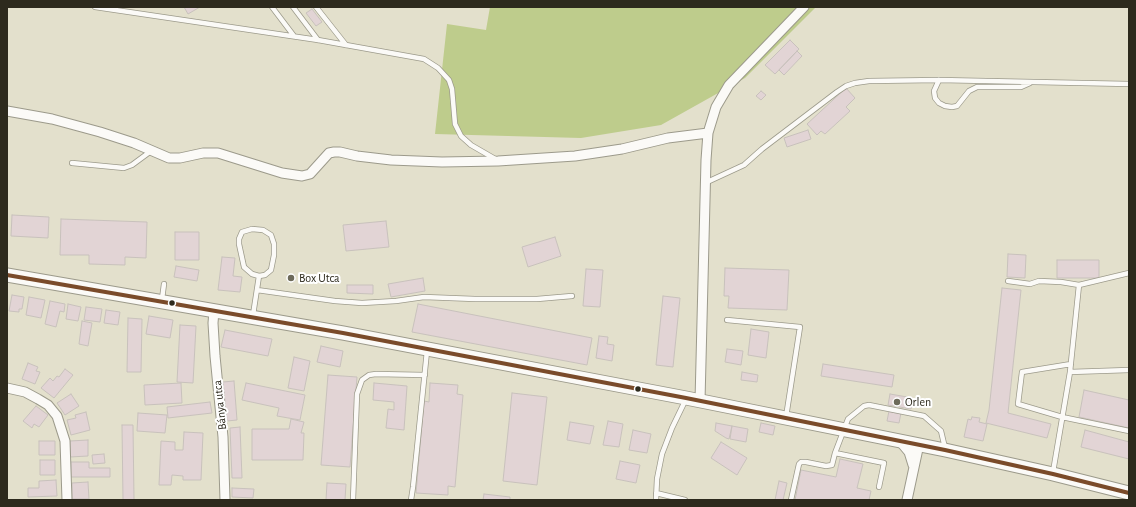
<!DOCTYPE html>
<meta charset="utf-8">
<style>
body{margin:0}
#map{position:relative;width:1136px;height:507px;overflow:hidden;background:#e3e0cc;font-family:"Alegreya Sans",sans-serif}
canvas{display:block}
.frame{position:absolute;inset:0;border:8px solid #2d2a1d;pointer-events:none}
</style>
<div id="map">
<canvas width="1136" height="507"></canvas>
<div class="frame"></div>
</div>
<script>
const c = document.querySelector('canvas').getContext('2d');
c.lineJoin = 'round';
function fill(path, color) { c.fillStyle = color; c.fill(path, 'evenodd'); }
const poly = rows => new Path2D(rows.map(r => 'M' + r).join(''));
function strokePath(path, color, width, dash) { c.strokeStyle = color; c.lineWidth = width; c.lineCap = dash ? 'butt' : 'round'; c.setLineDash(dash || []); c.stroke(path); }
function write(font, color, halo, rows, align = 'center') {
  c.font = font + ' "Alegreya Sans",sans-serif'; c.lineWidth = 4; c.setLineDash([]); c.textBaseline = 'middle'; c.strokeStyle = halo; c.fillStyle = color; for (const [text, x, y, turn = 0] of rows) {
    c.save(); c.translate(x, y); c.rotate((+turn || 0) * Math.PI / 180); c.textAlign = isNaN(turn) ? turn : align; if (halo) c.strokeText(text, 0, 0); c.fillText(text, 0, 0); c.restore();
  }
}
fill(poly([
 [490,7,816,7,745,78,661,125,581,138,435,134,447,24,486,30]
]), '#becc8c');
const building = poly([
 [184,7,200,7,188,14,184,7],
 [312,9,322,22,316,26,306,13,312,9],
 [790,40,799,49,775,74,765,65,790,40],
 [797,51,802,56,784,75,779,70,797,51],
 [846,88,855,98,846,107,850,111,825,134,821,131,817,135,807,124,846,88],
 [761,91,766,95,761,100,756,96,761,91],
 [808,130,811,139,787,147,784,138,808,130],
 [12,215,49,217,48,238,11,236,12,215],
 [61,219,147,222,146,258,125,257,125,265,89,264,89,255,60,255,61,219],
 [386,221,389,247,346,251,343,225,386,221],
 [175,232,199,232,199,260,175,260,175,232],
 [555,237,561,256,528,267,522,247,555,237],
 [1008,254,1026,255,1025,278,1007,277,1008,254],
 [222,257,235,258,233,276,242,277,240,292,218,290,222,257],
 [1057,260,1099,260,1099,278,1057,278,1057,260],
 [176,266,199,270,197,281,174,277,176,266],
 [725,268,789,270,787,310,728,308,729,296,724,296,725,268],
 [586,269,603,270,600,307,583,306,586,269],
 [423,278,425,291,391,297,388,284,423,278],
 [347,285,373,285,373,294,347,293,347,285],
 [1002,288,1021,290,1008,413,1051,424,1047,438,986,423,989,410,1002,288],
 [12,295,24,297,22,309,19,309,19,312,9,311,12,295],
 [663,296,680,298,673,367,656,365,663,296],
 [29,297,45,300,41,318,26,315,29,297],
 [50,301,65,304,64,312,60,311,56,327,45,324,50,301],
 [68,304,81,307,78,321,66,319,68,304],
 [418,304,592,338,587,365,412,332,418,304],
 [86,307,102,309,100,322,84,320,86,307],
 [106,310,120,312,118,325,104,323,106,310],
 [149,316,173,320,170,338,146,334,149,316],
 [128,318,142,319,141,372,127,372,128,318],
 [82,321,92,323,88,346,79,344,82,321],
 [180,325,196,326,193,383,177,382,180,325],
 [751,329,769,332,766,358,748,355,751,329],
 [225,330,272,339,268,356,221,347,225,330],
 [599,336,608,337,607,344,614,345,612,361,596,358,599,336],
 [321,346,343,351,340,367,317,362,321,346],
 [727,349,743,351,741,365,725,362,727,349],
 [294,357,310,361,304,391,288,388,294,357],
 [28,363,38,367,36,371,40,372,35,384,22,379,28,363],
 [823,364,894,375,892,387,821,376,823,364],
 [65,369,73,375,54,398,41,388,50,378,53,381,57,376,59,377,65,369],
 [742,372,758,375,757,382,741,380,742,372],
 [328,375,357,377,350,467,321,465,328,375],
 [234,381,237,420,227,421,223,382,234,381],
 [181,383,182,403,145,405,144,385,181,383],
 [246,383,305,395,300,420,277,416,279,408,242,400,246,383],
 [374,383,407,386,404,430,386,428,388,409,394,410,394,402,373,400,374,383],
 [430,383,458,385,457,394,463,395,455,487,448,486,448,495,416,493,424,401,429,402,430,383],
 [1084,390,1129,400,1129,428,1079,417,1084,390],
 [512,393,547,397,537,485,503,481,512,393],
 [71,394,79,406,65,415,57,403,71,394],
 [890,394,913,398,911,409,888,405,890,394],
 [210,402,212,413,168,418,167,407,210,402],
 [36,406,48,415,39,427,34,424,32,428,23,421,36,406],
 [889,411,901,413,899,423,887,421,889,411],
 [86,412,90,430,71,435,67,420,76,418,75,415,86,412],
 [138,413,167,415,165,433,137,431,138,413],
 [972,417,980,418,979,422,987,424,983,441,964,437,968,419,971,420,972,417],
 [291,419,304,422,301,433,304,433,303,460,252,460,252,429,289,429,291,419],
 [608,421,623,424,619,447,603,445,608,421],
 [570,422,594,426,590,444,567,440,570,422],
 [716,423,732,426,729,439,726,438,715,431,716,423],
 [761,423,775,426,773,435,759,432,761,423],
 [122,425,133,425,134,500,123,500,122,425],
 [732,426,748,429,746,442,730,439,732,426],
 [240,427,242,478,232,478,230,428,240,427],
 [633,430,651,434,647,453,629,450,633,430],
 [1085,430,1129,442,1129,459,1081,447,1085,430],
 [184,432,203,433,201,480,183,480,183,476,172,475,171,485,159,485,161,441,175,442,175,450,183,450,184,432],
 [88,440,88,456,70,457,70,441,88,440],
 [39,441,55,441,55,455,39,455,39,441],
 [721,442,747,458,737,475,711,458,721,442],
 [104,454,105,463,93,464,92,455,104,454],
 [840,459,863,464,857,488,871,491,869,500,795,500,801,470,836,477,840,459],
 [40,460,55,460,55,475,40,475,40,460],
 [620,461,640,465,636,483,616,479,620,461],
 [71,462,89,462,89,468,110,468,110,477,71,477,71,462],
 [56,480,57,496,28,497,28,488,39,488,39,481,56,480],
 [779,481,787,483,783,500,775,500,779,481],
 [88,482,89,499,72,499,72,483,88,482],
 [327,483,346,484,345,500,326,500,327,483],
 [232,488,254,489,253,498,232,497,232,488],
 [484,494,510,497,510,500,483,500,484,494]
]);
fill(building, '#e2d4d5');
strokePath(building, '#c8c1bc', 1);
const service = poly([
 [95,7,318,40,424,59,438,68,449,80,452,89,455,124,461,136,471,145,497,160],
 [272,7,294,36],
 [293,7,318,40],
 [316,7,346,45],
 [939,80,934,91,935,98,939,103,945,106,952,107,957,106,969,91,977,87,1021,87,1030,83],
 [72,163,124,168,132,165,151,151],
 [705,183,744,165,762,149,837,92,846,86,855,83,869,81,939,80,1129,84],
 [1008,281,1030,284,1039,281,1061,282,1079,285],
 [257,290,335,301,362,303,396,301,424,297,475,299,537,299,572,296],
 [162,299,164,284],
 [253,315,259,276,265,275,271,270,274,255,274,244,271,235,263,230,252,229,242,232,239,239,239,244,244,267,252,274,259,276],
 [727,320,800,327,786,417],
 [1071,364,1022,372,1018,404,1062,417,1129,431],
 [1070,372,1079,285,1129,273],
 [835,453,884,463,879,487],
 [1053,472,1070,372,1129,370],
 [656,493,685,500],
 [353,500,357,394,362,380,369,375,376,374,425,375],
 [411,500,413,487,427,351],
 [656,500,657,479,662,454,672,428,686,399],
 [791,500,799,464,801,462,806,462,826,466,832,465,835,453,848,419,864,406,869,405,924,416,941,431,945,448]
]);
const minor = poly([
 [7,111,52,119,100,132,134,143,169,158,180,158,203,153,218,153,282,173,302,176,310,174,329,153,334,152,340,152,357,156,391,160,442,162,498,161,575,156,622,149,668,138,708,133],
 [214,311,213,323,215,356,223,437,225,500],
 [7,388,25,392,38,399,48,405,57,416,65,441,67,500],
 [700,401,706,160,708,133,716,107,729,85,804,7],
 [899,440,909,452,913,465],
 [907,500,919,444]
]);
const secondary = poly([
 [7,275,343,333,686,398,945,450,1053,474,1129,493]
]);
strokePath(service, '#9c9a8b', 6);
strokePath(minor, '#9c9a8b', 11);
strokePath(secondary, '#9c9a8b', 15);
strokePath(service, '#fbfaf7', 4.5);
strokePath(minor, '#fbfaf7', 9);
strokePath(secondary, '#fbfaf7', 13);
strokePath(poly([
 [7,275,343,333,686,398,945,450,1053,474,1129,493]
]), '#7a4b2a', 4);
for (const [x, y, r, color] of [
 [291,278,4,"#6d6a5a"],
 [172,303,3.5,"#2d2a1d"],
 [638,389,3.5,"#2d2a1d"],
 [897,402,4,"#6d6a5a"]
]) { const dot = new Path2D(); dot.arc(x, y, r, 0, 2 * Math.PI); c.fillStyle = color; c.fill(dot); strokePath(dot, '#fff', 1.5); }
write('12px', '#2d2a1d', '#fff', [
 ["Box Utca",299,278],
 ["Orlen",905,402]
], 'left');
write('12px', '#2d2a1d', '#fff', [
 ["Bánya utca",220,405,-96]
]);
</script>
